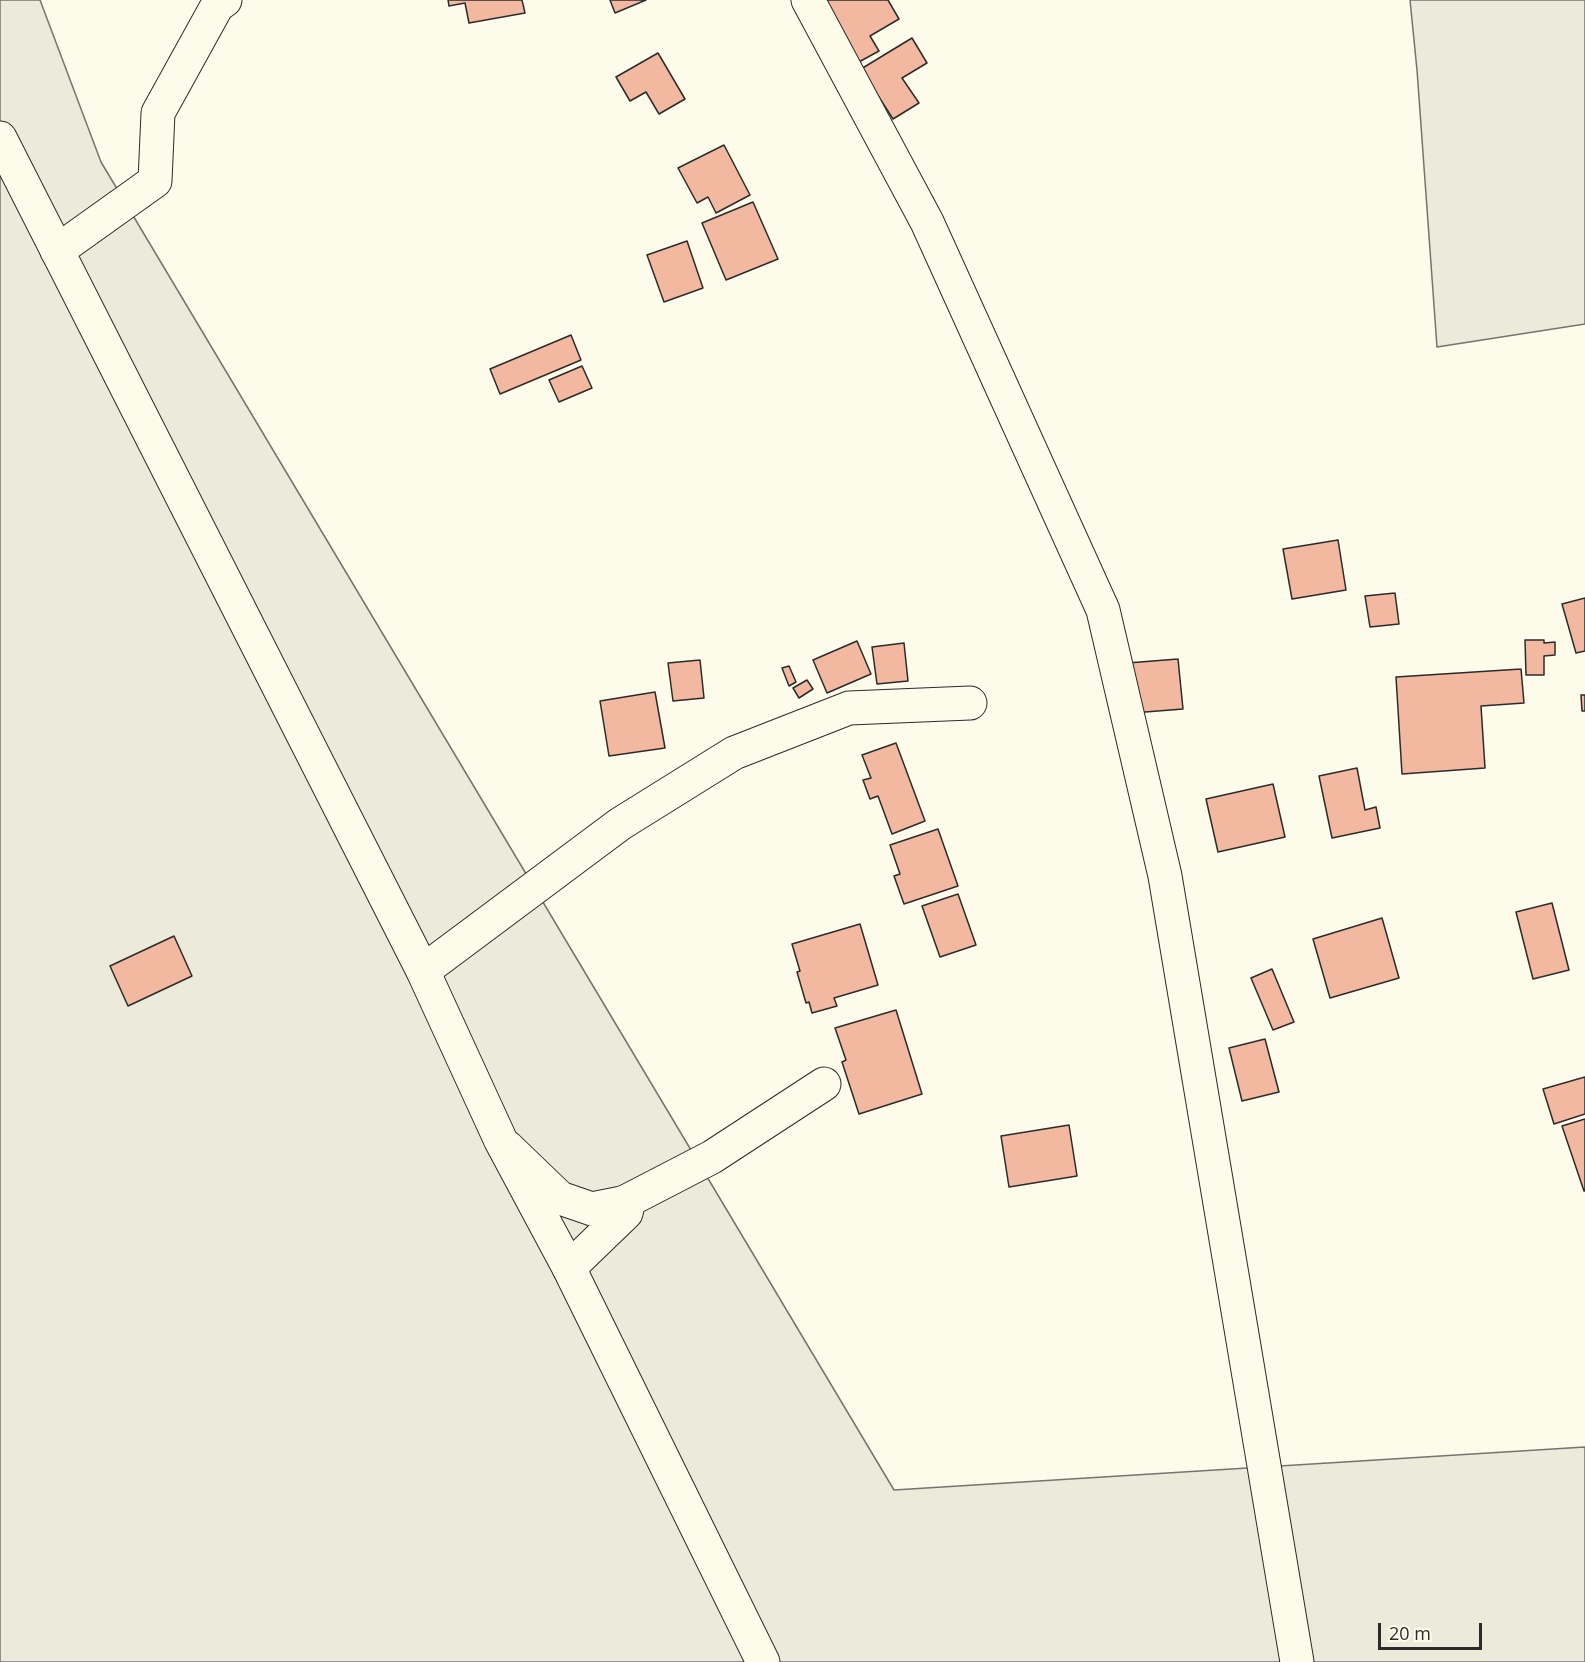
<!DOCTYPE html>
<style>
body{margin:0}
#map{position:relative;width:1585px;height:1662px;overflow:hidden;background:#fdfbea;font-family:"Open Sans",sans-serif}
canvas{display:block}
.scale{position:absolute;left:1378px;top:1623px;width:104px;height:27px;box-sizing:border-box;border:3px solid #2b2b2b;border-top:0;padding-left:8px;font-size:18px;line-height:21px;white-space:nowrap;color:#2b2b2b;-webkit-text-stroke:4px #fdfbea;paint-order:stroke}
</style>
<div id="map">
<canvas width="1585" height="1662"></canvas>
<div class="scale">20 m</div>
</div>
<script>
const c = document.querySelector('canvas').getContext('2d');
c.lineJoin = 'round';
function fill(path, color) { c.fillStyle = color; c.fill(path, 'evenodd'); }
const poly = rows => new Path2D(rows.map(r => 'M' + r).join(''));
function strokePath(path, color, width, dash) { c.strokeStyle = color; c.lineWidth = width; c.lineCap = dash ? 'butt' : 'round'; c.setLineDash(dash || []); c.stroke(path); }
const green = poly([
 [0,0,40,0,101,162,894,1490,1585,1447,1585,1662,0,1662,0,0],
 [1410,0,1585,0,1585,324,1437,347,1417,70,1410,0]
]);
fill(green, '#ecebdb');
strokePath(green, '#74746e', 1.5);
const building = poly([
 [448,0,522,0,525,13,469,23,465,3,449,6,448,0],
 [610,0,646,0,615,13,610,0],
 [822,0,888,0,899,19,870,36,879,51,857,63,822,0],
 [912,38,927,63,902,78,919,103,893,119,861,69,912,38],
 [658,53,685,99,659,114,646,92,630,101,616,77,658,53],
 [724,145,750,195,716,213,708,197,697,203,678,168,724,145],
 [753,202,778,259,726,280,702,223,753,202],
 [687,241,703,288,664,302,647,255,687,241],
 [571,335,581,360,500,394,490,369,571,335],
 [582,366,592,388,559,402,549,380,582,366],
 [1338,540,1346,590,1292,599,1283,549,1338,540],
 [1395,593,1399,624,1370,627,1365,596,1395,593],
 [1585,598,1585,651,1576,653,1562,604,1585,598],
 [1525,640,1544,640,1544,643,1555,642,1555,655,1544,656,1544,675,1526,675,1525,640],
 [857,641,871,674,827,693,813,660,857,641],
 [904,643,908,681,877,684,872,647,904,643],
 [1178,659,1183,709,1120,714,1115,664,1178,659],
 [700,660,704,698,673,701,668,663,700,660],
 [789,666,796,682,789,686,782,668,789,666],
 [1521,669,1524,703,1481,706,1485,768,1402,774,1396,677,1521,669],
 [807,680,813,689,799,698,793,688,807,680],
 [655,692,665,748,609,756,600,701,655,692],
 [1581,695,1585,695,1585,711,1582,711,1581,695],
 [896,743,925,821,892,834,878,796,870,799,863,780,871,778,862,755,896,743],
 [1357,768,1365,810,1376,807,1380,828,1332,838,1319,776,1357,768],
 [1273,784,1285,837,1218,852,1206,799,1273,784],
 [938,829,958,886,904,904,894,876,900,874,890,845,938,829],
 [958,894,976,945,940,957,922,906,958,894],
 [1552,903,1569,970,1533,979,1516,912,1552,903],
 [1382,918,1399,978,1330,998,1313,939,1382,918],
 [860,924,878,985,834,998,837,1006,812,1013,809,1002,806,1003,797,972,800,971,792,944,860,924],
 [174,936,192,976,128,1006,110,966,174,936],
 [1272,969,1294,1022,1273,1030,1251,978,1272,969],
 [896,1010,922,1094,859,1114,842,1062,846,1060,835,1028,896,1010],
 [1265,1039,1279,1092,1242,1101,1229,1048,1265,1039],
 [1585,1077,1585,1114,1554,1124,1543,1089,1585,1077],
 [1585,1119,1585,1191,1584,1191,1562,1126,1585,1119],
 [1069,1125,1077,1176,1009,1187,1001,1136,1069,1125]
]);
fill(building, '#f2b8a0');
strokePath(building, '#2b2b2b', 1.5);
const minor = poly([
 [808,0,927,222,1103,610,1165,876,1297,1662],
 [57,251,155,181,158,113,217,6,225,0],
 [423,971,620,824,734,753,849,708,970,703],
 [507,1147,560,1198,592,1209,622,1203,629,1200],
 [569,1268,626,1213,629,1200,712,1157,824,1084]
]);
const major = poly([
 [0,138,423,971,501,1141,569,1268,763,1662]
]);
strokePath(minor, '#2b2b2b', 35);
strokePath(major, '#2b2b2b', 35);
strokePath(minor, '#fdfbea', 33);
strokePath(major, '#fdfbea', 33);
</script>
